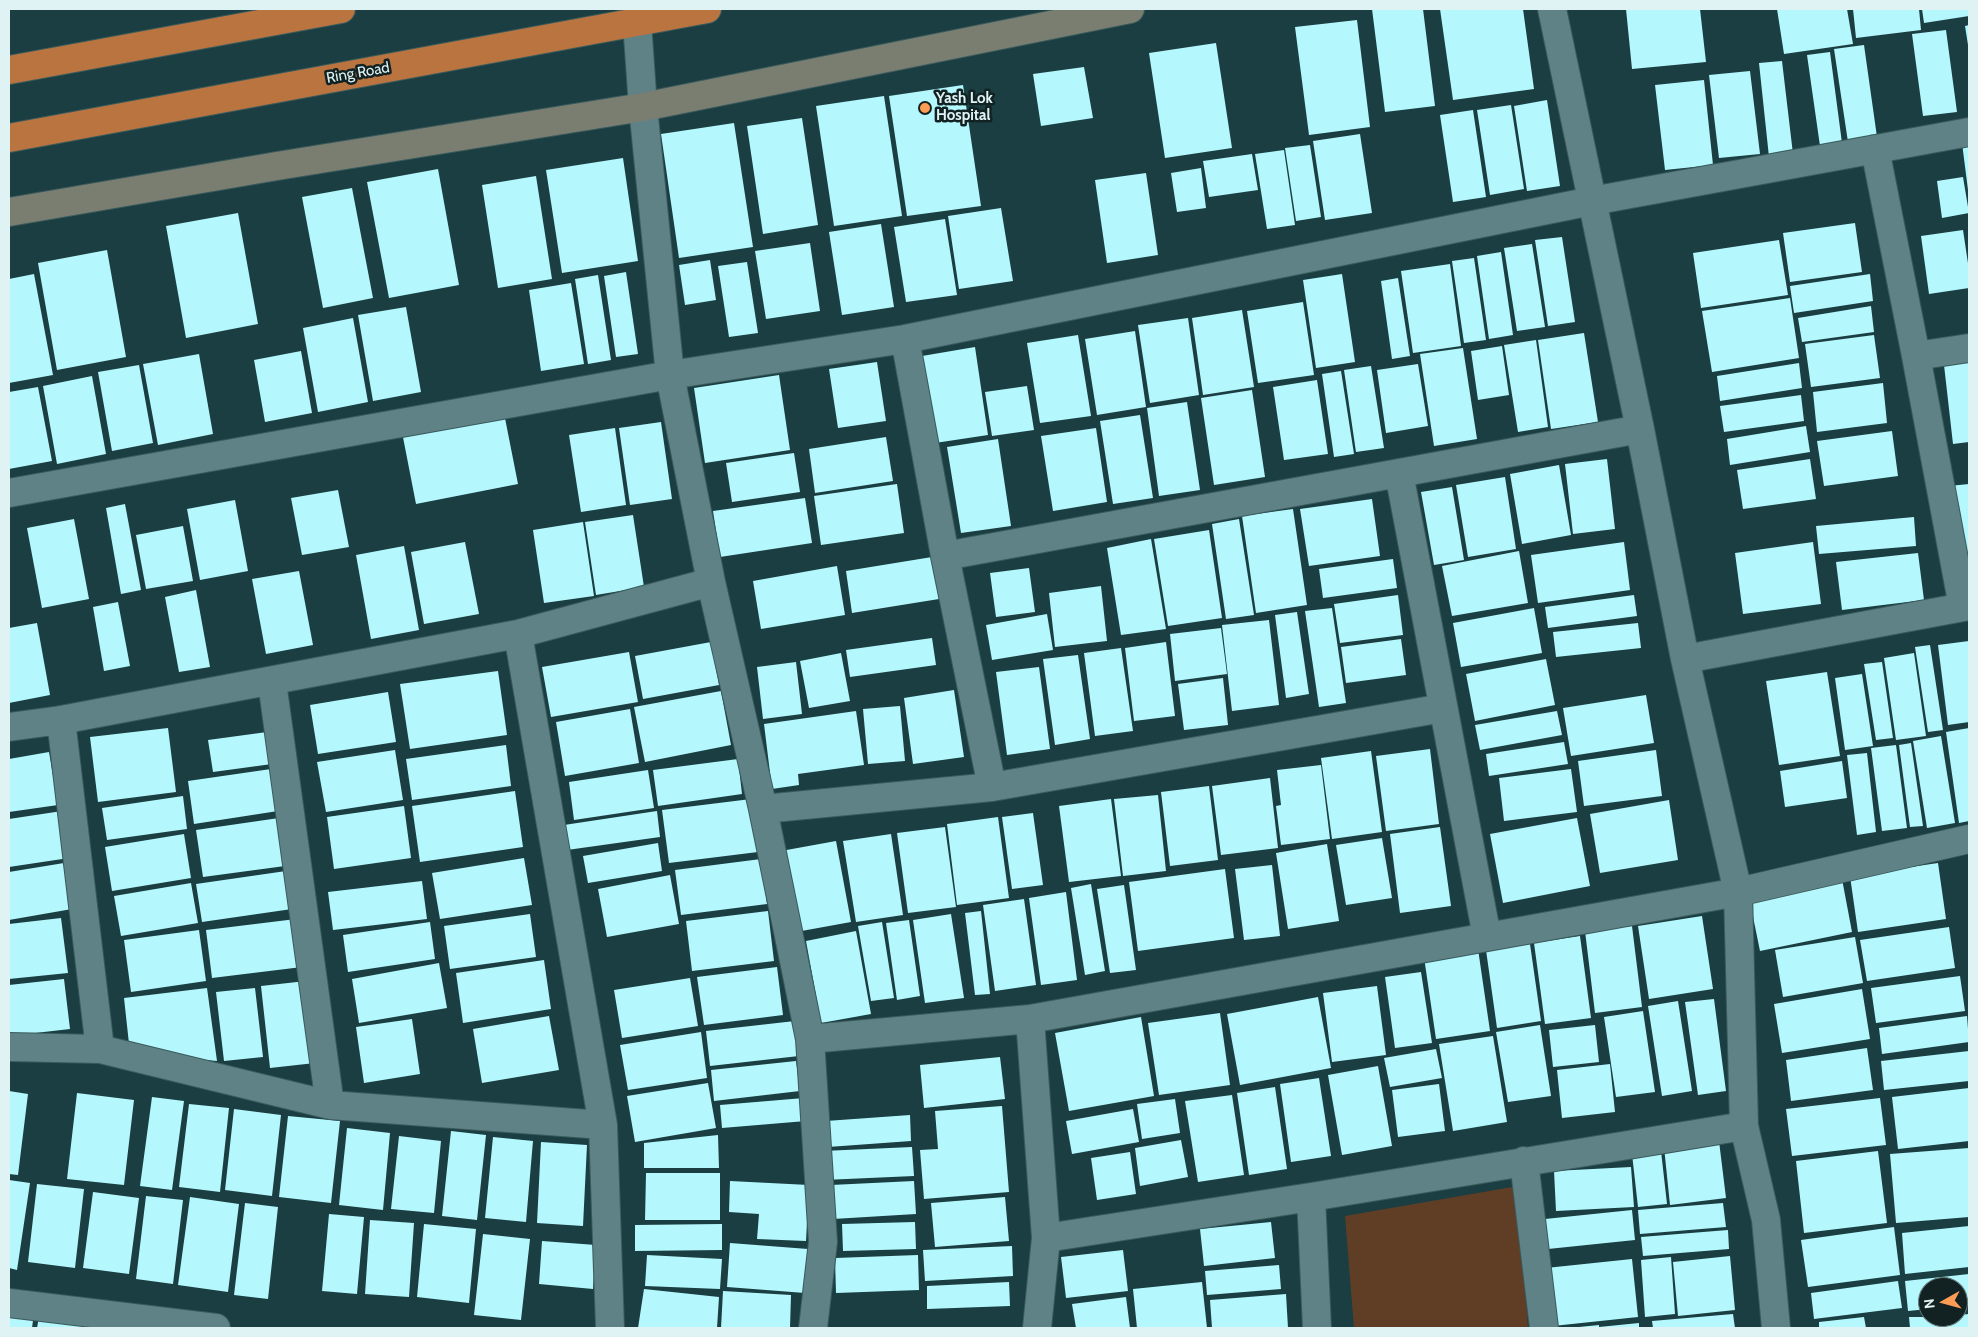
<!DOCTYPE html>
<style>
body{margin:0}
#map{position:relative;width:1978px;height:1337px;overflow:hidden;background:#1a3e41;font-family:Cabin,sans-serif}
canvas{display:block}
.frame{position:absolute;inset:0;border:10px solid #dff3f4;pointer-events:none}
.north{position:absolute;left:1918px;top:1277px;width:50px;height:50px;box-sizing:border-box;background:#122223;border:1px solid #647677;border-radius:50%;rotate:263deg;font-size:14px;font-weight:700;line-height:20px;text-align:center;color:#dff3f4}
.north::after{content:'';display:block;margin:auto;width:18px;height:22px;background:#fd9d55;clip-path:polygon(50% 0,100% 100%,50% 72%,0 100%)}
</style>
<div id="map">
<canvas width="1978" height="1337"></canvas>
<div class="frame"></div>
<div class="north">N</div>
</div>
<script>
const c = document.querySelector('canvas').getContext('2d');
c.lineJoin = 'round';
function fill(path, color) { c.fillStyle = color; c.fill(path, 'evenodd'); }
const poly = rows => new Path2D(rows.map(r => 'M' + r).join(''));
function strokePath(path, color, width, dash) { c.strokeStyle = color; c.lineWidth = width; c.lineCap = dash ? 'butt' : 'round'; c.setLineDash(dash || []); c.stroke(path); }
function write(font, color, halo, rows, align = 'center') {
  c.font = font + ' Cabin,sans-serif'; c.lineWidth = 5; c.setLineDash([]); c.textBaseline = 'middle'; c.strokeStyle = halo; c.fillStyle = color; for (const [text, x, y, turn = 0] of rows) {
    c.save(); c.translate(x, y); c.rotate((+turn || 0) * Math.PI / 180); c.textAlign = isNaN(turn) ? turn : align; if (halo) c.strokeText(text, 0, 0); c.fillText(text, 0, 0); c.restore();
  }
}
fill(poly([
 [1518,1186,1528,1328,1354,1328,1345,1216]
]), '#603e26');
fill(poly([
 [1372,9,1423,9,1435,106,1385,112],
 [1440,9,1523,9,1534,89,1453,100],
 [1626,9,1700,9,1706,62,1632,69],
 [1777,9,1847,9,1853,44,1784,54],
 [1853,9,1919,9,1921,30,1856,38],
 [1922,9,1969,9,1969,16,1924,23],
 [1357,20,1370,127,1309,135,1295,27],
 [1969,25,1969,45,1968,45,1965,26],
 [1946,30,1957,112,1923,116,1912,34],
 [1216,43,1232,148,1165,158,1149,53],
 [1864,45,1877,137,1848,142,1834,49],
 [1830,52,1842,143,1820,146,1807,55],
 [1782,61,1793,154,1769,157,1759,63],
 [1084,67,1093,118,1041,126,1033,74],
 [1750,71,1760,154,1719,158,1709,75],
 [1704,80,1713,165,1665,170,1655,85],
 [963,85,981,206,907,216,889,96],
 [884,96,902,216,834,226,816,106],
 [1547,100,1560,186,1527,191,1514,106],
 [1511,105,1524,189,1490,195,1477,110],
 [1473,110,1486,197,1453,202,1440,115],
 [802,118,818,225,763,234,747,126],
 [734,123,753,247,679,258,661,134],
 [1360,134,1372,213,1325,220,1313,141],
 [1969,142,1969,190,1968,190,1962,143],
 [1310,145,1321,217,1296,221,1285,148],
 [1284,150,1295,225,1267,229,1255,154],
 [1252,154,1258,190,1209,197,1203,161],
 [623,158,638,261,562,273,546,170],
 [1201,168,1206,208,1177,212,1171,173],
 [438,169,459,285,389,298,367,182],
 [1146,173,1158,255,1107,263,1095,180],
 [536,176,552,279,498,288,482,185],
 [1963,177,1969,213,1942,218,1937,181],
 [352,188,373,298,323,308,302,197],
 [1001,208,1013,281,959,289,948,216],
 [238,213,258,324,186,338,166,226],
 [945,219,957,295,906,302,894,227],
 [1855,223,1862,272,1790,282,1783,233],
 [881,224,894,307,842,315,829,232],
 [1963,230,1969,270,1969,288,1929,294,1921,236],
 [1562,237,1575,322,1548,326,1535,240],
 [1779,240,1788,295,1701,308,1693,253],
 [810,243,820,311,766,319,755,251],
 [1532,244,1545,327,1517,331,1504,248],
 [107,250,126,357,57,370,38,263],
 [1501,252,1513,335,1489,339,1477,256],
 [1474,258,1486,340,1464,343,1452,261],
 [710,260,716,300,685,305,679,265],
 [747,262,758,333,729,337,718,266],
 [1450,264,1461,346,1413,353,1401,271],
 [626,272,638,354,616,357,604,276],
 [34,274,53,375,9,383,9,279],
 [1342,274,1355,362,1316,368,1303,280],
 [1870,274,1873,301,1794,313,1790,286],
 [598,275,611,360,588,364,575,279],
 [1398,278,1410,356,1392,359,1381,281],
 [571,283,584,364,541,371,529,290],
 [1790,298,1799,358,1712,372,1702,311],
 [1303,302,1314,375,1258,383,1247,311],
 [1871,306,1874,332,1802,342,1798,318],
 [406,307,421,392,373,401,358,315],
 [1242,310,1254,387,1203,395,1192,318],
 [353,318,368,402,318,412,303,328],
 [1188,318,1199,395,1150,403,1138,325],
 [1135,331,1146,407,1097,415,1085,339],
 [1584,333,1598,422,1551,429,1538,340],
 [1078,335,1091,416,1040,423,1027,343],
 [1874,335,1880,378,1811,387,1805,344],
 [1536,340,1548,427,1518,432,1504,345],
 [1502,346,1509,395,1478,400,1471,351],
 [975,347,988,435,935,443,922,356],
 [1463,348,1477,439,1434,446,1420,354],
 [301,351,312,413,265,422,254,360],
 [199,354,213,434,158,445,143,364],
 [877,362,886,421,838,428,829,369],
 [1969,362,1969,442,1953,444,1944,365],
 [1799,363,1802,388,1720,401,1717,376],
 [1418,364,1428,426,1386,433,1377,370],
 [139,365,153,443,112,451,98,372],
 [1371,366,1384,448,1356,452,1344,370],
 [1341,371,1354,454,1334,457,1322,374],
 [779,375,790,450,705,463,694,388],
 [92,376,106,454,57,464,43,386],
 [1317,380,1328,454,1284,460,1273,387],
 [1883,383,1887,423,1817,432,1813,392],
 [1027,386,1034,430,992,436,985,392],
 [38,387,52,461,9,469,9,392],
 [1252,390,1265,477,1214,485,1201,398],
 [1801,395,1804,421,1724,432,1720,406],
 [1187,402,1200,490,1159,496,1147,408],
 [503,408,518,484,416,504,401,427],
 [1140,415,1153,498,1113,504,1100,421],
 [661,422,672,499,630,505,619,428],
 [1806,426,1810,452,1730,465,1727,439],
 [615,428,626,505,581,512,569,435],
 [1096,428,1107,502,1053,511,1041,436],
 [1892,431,1898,476,1824,486,1817,441],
 [886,437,893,481,815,493,809,449],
 [998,439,1011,526,961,533,947,447],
 [794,453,800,492,732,502,726,463],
 [1607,459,1615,529,1573,534,1565,464],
 [1810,459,1816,499,1743,509,1737,470],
 [1559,465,1571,535,1522,544,1510,474],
 [1505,477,1516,549,1468,557,1456,485],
 [897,484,904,533,821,545,814,496],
 [1969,484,1969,570,1949,486],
 [1452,487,1464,560,1434,565,1421,492],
 [338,490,349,547,302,555,291,498],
 [805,498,812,543,720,557,713,511],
 [1372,499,1380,556,1309,566,1300,509],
 [235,500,248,571,200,580,187,509],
 [125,504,141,590,121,594,106,508],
 [1293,509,1307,605,1256,613,1242,516],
 [633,515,644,587,596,595,585,522],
 [1914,517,1916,546,1819,554,1816,526],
 [74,519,89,599,42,608,27,528],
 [1239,519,1254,615,1226,619,1212,524],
 [583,522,594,596,544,603,533,530],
 [183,526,193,581,146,589,136,535],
 [1209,530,1222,618,1168,626,1154,539],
 [1151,539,1166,629,1121,635,1107,548],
 [465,542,479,614,424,624,411,552],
 [1624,542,1630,590,1538,603,1531,555],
 [1813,542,1821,604,1743,614,1735,553],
 [404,546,419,630,371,639,356,555],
 [1519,551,1528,603,1452,616,1442,566],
 [1918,553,1924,600,1842,610,1836,562],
 [932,557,939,599,852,613,846,571],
 [1393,559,1397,588,1323,598,1319,569],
 [837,566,845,615,761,629,753,581],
 [1029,568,1035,612,996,617,990,573],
 [299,571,313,645,266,654,252,579],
 [1101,586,1107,641,1055,647,1049,593],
 [196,590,210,667,179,672,165,597],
 [1398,595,1403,635,1340,643,1334,604],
 [1634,595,1637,616,1548,628,1545,607],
 [118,602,130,666,104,671,93,607],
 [1332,608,1346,703,1319,707,1305,611],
 [1534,608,1542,653,1461,667,1453,623],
 [1297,612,1309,694,1286,698,1275,615],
 [1047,614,1053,650,992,660,986,625],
 [1269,620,1279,705,1232,711,1222,625],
 [37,623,50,695,9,703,9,628],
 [1638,623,1641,648,1556,657,1553,632],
 [1221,628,1227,674,1175,681,1170,634],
 [932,638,936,665,850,677,846,650],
 [1401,639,1406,675,1346,683,1341,647],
 [1969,641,1969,722,1948,725,1938,645],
 [711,642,719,685,643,699,635,656],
 [1166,642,1175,716,1134,721,1125,648],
 [1930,645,1943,730,1928,732,1915,647],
 [1121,648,1133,731,1095,736,1084,653],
 [629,652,638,702,551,717,542,667],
 [841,653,850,701,809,708,800,661],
 [1914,653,1926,736,1896,740,1884,658],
 [1078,655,1090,739,1055,745,1043,659],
 [1546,659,1555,705,1475,721,1466,674],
 [796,662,802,714,763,719,757,667],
 [1882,662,1893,738,1876,740,1864,664],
 [1039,667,1050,749,1007,755,996,672],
 [498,671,507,735,410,749,400,684],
 [1827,672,1840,756,1779,765,1766,681],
 [1862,674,1873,746,1845,750,1835,678],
 [1223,678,1228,725,1184,730,1178,684],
 [954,690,964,757,913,764,904,698],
 [721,691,731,745,645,762,634,707],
 [388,692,396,742,318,754,310,705],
 [1646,695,1654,743,1571,756,1563,708],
 [900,706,905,761,868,764,863,709],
 [630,709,639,763,565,776,556,722],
 [856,711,864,765,798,774,799,785,772,789,764,724],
 [1557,711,1562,735,1480,750,1475,725],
 [168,728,176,792,98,802,90,737],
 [1969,728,1969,821,1959,823,1946,732],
 [267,732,272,764,213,772,208,740],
 [1941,736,1955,823,1927,828,1913,741],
 [1564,742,1568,764,1489,776,1486,754],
 [1911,743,1923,826,1910,827,1899,745],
 [506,745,511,786,412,800,406,759],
 [1896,745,1907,828,1882,831,1871,748],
 [1430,749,1439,824,1386,831,1376,756],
 [395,750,403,800,326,812,317,762],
 [1656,750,1662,796,1584,806,1578,761],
 [1371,751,1382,832,1332,839,1321,758],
 [49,752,58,805,9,812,9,759],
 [1867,753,1876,832,1857,835,1847,755],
 [738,759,742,794,658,806,653,770],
 [1842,761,1847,798,1785,807,1780,771],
 [1321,765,1330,839,1281,845,1276,806,1281,805,1277,770],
 [271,769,278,811,194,824,188,781],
 [1571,769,1577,812,1504,821,1499,778],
 [648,770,654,808,574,820,569,782],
 [1270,778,1278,848,1221,855,1212,786],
 [1209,786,1218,860,1170,866,1161,792],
 [515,791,523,847,420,862,412,806],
 [1158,795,1166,871,1123,876,1114,799],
 [183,796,187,829,107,840,102,808],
 [751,799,758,852,669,863,662,810],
 [1111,799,1121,876,1069,882,1059,806],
 [1669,800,1678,860,1600,873,1590,814],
 [404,806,411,858,334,869,327,817],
 [62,811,69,858,9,867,9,819],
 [657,811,660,837,567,850,564,825],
 [1033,813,1043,885,1012,889,1002,817],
 [998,817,1009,898,957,905,947,824],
 [279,818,285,866,203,877,196,830],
 [1577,818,1590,886,1503,903,1490,834],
 [945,827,956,907,908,913,897,833],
 [1440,827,1451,906,1400,913,1390,834],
 [184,834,191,878,112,891,105,847],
 [891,834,903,915,856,922,843,841],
 [1382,838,1392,898,1346,905,1336,845],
 [836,841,851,922,796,932,781,851],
 [658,843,662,871,588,883,583,856],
 [1327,844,1339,921,1288,929,1276,853],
 [524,858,532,905,440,919,432,873],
 [761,859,767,904,681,915,675,870],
 [64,863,72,909,9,920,9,872],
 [1938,863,1946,919,1858,932,1850,876],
 [1272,865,1280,936,1244,940,1235,869],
 [1225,869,1234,938,1138,951,1129,882],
 [286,871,292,909,202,922,196,884],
 [670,875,679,924,607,937,598,889],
 [1842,879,1852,932,1760,951,1749,897],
 [422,881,427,919,333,930,328,892],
 [191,883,198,923,121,936,114,896],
 [1091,884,1105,971,1085,975,1071,888],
 [1124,885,1136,970,1110,973,1097,889],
 [1066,892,1077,980,1041,985,1029,898],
 [1024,899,1036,985,995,991,983,905],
 [768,911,774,961,692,971,686,921],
 [981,911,990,994,975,995,965,913],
 [530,914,536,957,450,969,444,926],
 [951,914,964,998,925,1003,913,920],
 [1702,916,1713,989,1649,999,1638,926],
 [61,918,68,973,9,979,9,924],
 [296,919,302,967,212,978,206,930],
 [909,920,920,996,897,1000,886,923],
 [430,922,435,959,348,972,343,935],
 [882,922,894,998,871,1001,858,926],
 [1632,926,1642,1007,1595,1013,1585,931],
 [1949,927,1955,968,1867,981,1860,940],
 [199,930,206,981,131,992,124,940],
 [856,931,871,1014,821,1023,806,941],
 [1580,936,1591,1018,1545,1024,1534,943],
 [1855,937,1863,983,1783,997,1775,950],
 [1530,944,1541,1021,1497,1028,1486,950],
 [1478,949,1490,1031,1436,1039,1424,957],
 [544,960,551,1009,463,1023,456,973],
 [439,963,447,1008,359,1023,352,979],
 [777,967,783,1015,704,1025,697,977],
 [1421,972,1432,1043,1395,1048,1385,977],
 [1960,976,1965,1011,1876,1023,1871,988],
 [690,978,698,1026,622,1038,614,990],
 [64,979,70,1029,9,1036,9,985],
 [306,981,315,1063,270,1068,261,986],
 [1377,986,1386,1055,1332,1062,1323,993],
 [207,988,217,1061,130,1053,124,998],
 [255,988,263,1057,224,1061,216,992],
 [1862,989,1870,1039,1782,1053,1774,1004],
 [1318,997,1331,1068,1240,1085,1227,1014],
 [1714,999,1726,1091,1698,1095,1685,1002],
 [1678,1001,1692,1091,1662,1096,1648,1006],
 [1643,1011,1655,1092,1616,1097,1604,1017],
 [1220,1013,1230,1085,1159,1095,1148,1023],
 [549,1016,559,1070,482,1083,473,1029],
 [1967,1016,1969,1042,1882,1054,1879,1028],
 [1141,1017,1154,1096,1069,1111,1055,1033],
 [412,1019,420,1074,364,1083,356,1027],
 [795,1021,799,1056,710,1066,706,1031],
 [1540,1025,1551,1096,1508,1102,1496,1032],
 [1595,1025,1599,1062,1553,1067,1549,1030],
 [701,1032,707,1078,628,1090,620,1045],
 [1493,1036,1507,1122,1453,1131,1439,1044],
 [1867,1048,1873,1090,1791,1101,1786,1060],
 [1436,1049,1442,1078,1390,1087,1384,1058],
 [1969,1051,1969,1081,1884,1090,1881,1061],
 [1000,1057,1005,1099,924,1108,920,1065],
 [796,1061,800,1091,714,1101,711,1070],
 [1610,1064,1615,1112,1562,1118,1557,1070],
 [1378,1066,1392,1146,1342,1155,1328,1075],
 [1319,1078,1331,1156,1291,1162,1280,1084],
 [708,1083,716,1128,635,1142,627,1096],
 [1439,1084,1445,1131,1398,1137,1392,1090],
 [1275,1087,1287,1169,1249,1175,1237,1093],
 [1969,1088,1969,1141,1898,1149,1892,1097],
 [9,1091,28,1094,18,1175,9,1174],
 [77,1093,134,1100,124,1185,67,1179],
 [1232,1095,1244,1175,1198,1182,1185,1101],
 [152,1097,184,1101,172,1190,140,1186],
 [804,1098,806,1121,722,1128,720,1105],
 [1880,1098,1886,1145,1792,1156,1786,1109],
 [1175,1099,1180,1133,1142,1139,1137,1104],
 [189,1104,229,1108,220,1192,179,1187],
 [1002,1106,1009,1192,924,1199,920,1150,938,1149,935,1111],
 [234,1109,281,1115,272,1196,225,1190],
 [1133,1109,1139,1142,1072,1154,1066,1121],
 [910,1115,911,1141,828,1147,826,1121],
 [288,1116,340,1121,331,1203,279,1197],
 [347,1128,390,1133,383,1210,339,1205],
 [451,1131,486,1135,477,1220,442,1216],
 [718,1135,719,1168,644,1168,644,1143],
 [399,1136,441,1141,434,1213,391,1209],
 [493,1137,533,1141,526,1222,485,1218],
 [1181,1140,1188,1177,1140,1186,1135,1148],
 [1719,1141,1726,1198,1670,1205,1664,1147],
 [541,1142,587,1145,583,1226,537,1223],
 [912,1147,914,1176,824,1180,823,1151],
 [1969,1148,1969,1217,1896,1223,1890,1154],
 [1661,1151,1667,1204,1638,1207,1632,1154],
 [1878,1151,1887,1223,1804,1233,1796,1161],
 [1130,1152,1136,1194,1097,1200,1091,1158],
 [1631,1167,1634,1207,1556,1211,1554,1171],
 [646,1173,720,1173,720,1220,645,1220],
 [9,1180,30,1183,17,1270,9,1268],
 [730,1181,809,1185,806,1241,757,1239,759,1214,729,1212],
 [914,1181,916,1214,833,1219,831,1185],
 [37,1184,84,1189,75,1268,28,1262],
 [93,1192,139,1198,129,1274,83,1268],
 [146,1196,183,1200,173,1284,136,1279],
 [190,1197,239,1204,228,1292,178,1285],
 [1005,1197,1009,1241,935,1247,931,1203],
 [245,1203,278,1207,268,1299,234,1295],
 [1723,1203,1726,1227,1640,1234,1638,1210],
 [1632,1210,1635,1240,1548,1249,1545,1219],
 [329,1214,364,1217,357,1294,322,1291],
 [370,1220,414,1223,409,1297,365,1294],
 [915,1222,916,1249,843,1251,842,1224],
 [1271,1222,1275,1258,1204,1266,1200,1229],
 [424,1224,476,1229,469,1303,417,1297],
 [722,1224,722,1250,635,1251,635,1225],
 [1969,1226,1969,1267,1905,1274,1902,1233],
 [1894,1227,1900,1275,1808,1287,1801,1240],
 [1728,1230,1729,1249,1643,1256,1641,1237],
 [483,1234,530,1239,521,1320,474,1315],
 [542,1241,596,1245,593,1289,539,1284],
 [730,1243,808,1249,805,1293,727,1287],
 [1012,1246,1013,1276,925,1281,923,1250],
 [1123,1250,1128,1291,1066,1298,1061,1257],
 [647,1255,722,1259,720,1289,645,1286],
 [918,1255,919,1290,836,1293,835,1258],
 [1730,1256,1735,1310,1678,1316,1673,1262],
 [1671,1257,1675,1314,1645,1317,1641,1260],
 [1632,1259,1638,1317,1553,1326,1546,1268],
 [1279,1265,1281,1289,1207,1295,1205,1271],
 [1969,1274,1969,1305,1958,1306,1958,1287,1928,1287,1928,1309,1908,1311,1905,1281],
 [1898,1281,1902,1308,1814,1319,1811,1293],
 [1009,1282,1010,1306,927,1309,927,1286],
 [1202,1282,1207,1328,1137,1328,1133,1289],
 [644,1289,719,1297,717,1328,638,1328],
 [723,1291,791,1295,790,1328,721,1328],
 [1286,1294,1288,1328,1212,1328,1210,1300],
 [1126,1297,1130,1328,1076,1328,1072,1304],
 [9,1309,34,1313,32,1328,9,1328],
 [40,1311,89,1319,87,1328,37,1328],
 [1733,1314,1735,1328,1653,1328,1652,1321],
 [1969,1314,1969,1328,1910,1328,1909,1317,1958,1317,1958,1315],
 [1864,1317,1866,1328,1819,1328,1819,1322],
 [1639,1323,1639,1328,1599,1328,1599,1327],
 [1599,1325,1599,1328,1579,1328,1579,1327]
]), '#b4f8fe');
const street = poly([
 [1552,9,1640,429,1685,659,1738,892,1744,1126,1766,1220,1776,1328],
 [637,22,643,107,670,375,711,582,763,809,810,1039,823,1242,813,1328],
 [1875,149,1916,356,1963,607],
 [905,339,945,556,992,787],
 [1916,356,1969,348],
 [1399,473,1487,937],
 [9,493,670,375,905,339,1592,201,1969,132],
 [945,556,1640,429],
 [518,634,603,1125,610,1328],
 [1685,659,1969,606],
 [272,682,330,1105],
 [61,720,100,1049],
 [9,727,61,720,518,634,711,582],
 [763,809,992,787,1443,708],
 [1030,1019,1046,1238,1037,1328],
 [810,1039,1030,1019,1738,892,1969,839],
 [9,1047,100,1049,330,1105,603,1125],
 [1524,1161,1544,1328],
 [1311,1197,1317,1328],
 [1046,1238,1311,1197,1744,1126],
 [9,1303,216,1328]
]);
const secondary = poly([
 [9,212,277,166,643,107,1130,9]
]);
const highway = poly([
 [9,70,341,9],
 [9,138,707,9]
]);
strokePath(street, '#3a5a5c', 30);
strokePath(secondary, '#3a5a5c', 30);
strokePath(highway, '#3a5a5c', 30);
strokePath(street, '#5e8286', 28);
strokePath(secondary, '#7a7e71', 28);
strokePath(highway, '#ba743f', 28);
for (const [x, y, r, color] of [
 [925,108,6,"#fd9d55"]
]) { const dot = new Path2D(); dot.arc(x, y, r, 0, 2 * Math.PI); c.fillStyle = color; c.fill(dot); strokePath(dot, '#122223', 2); }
write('15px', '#dff3f4', '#122223', [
 ["Ring Road",358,73,-10]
]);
write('bold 15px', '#dff3f4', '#122223', [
 ["Yash Lok",936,99],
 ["Hospital",936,116]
], 'left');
</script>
